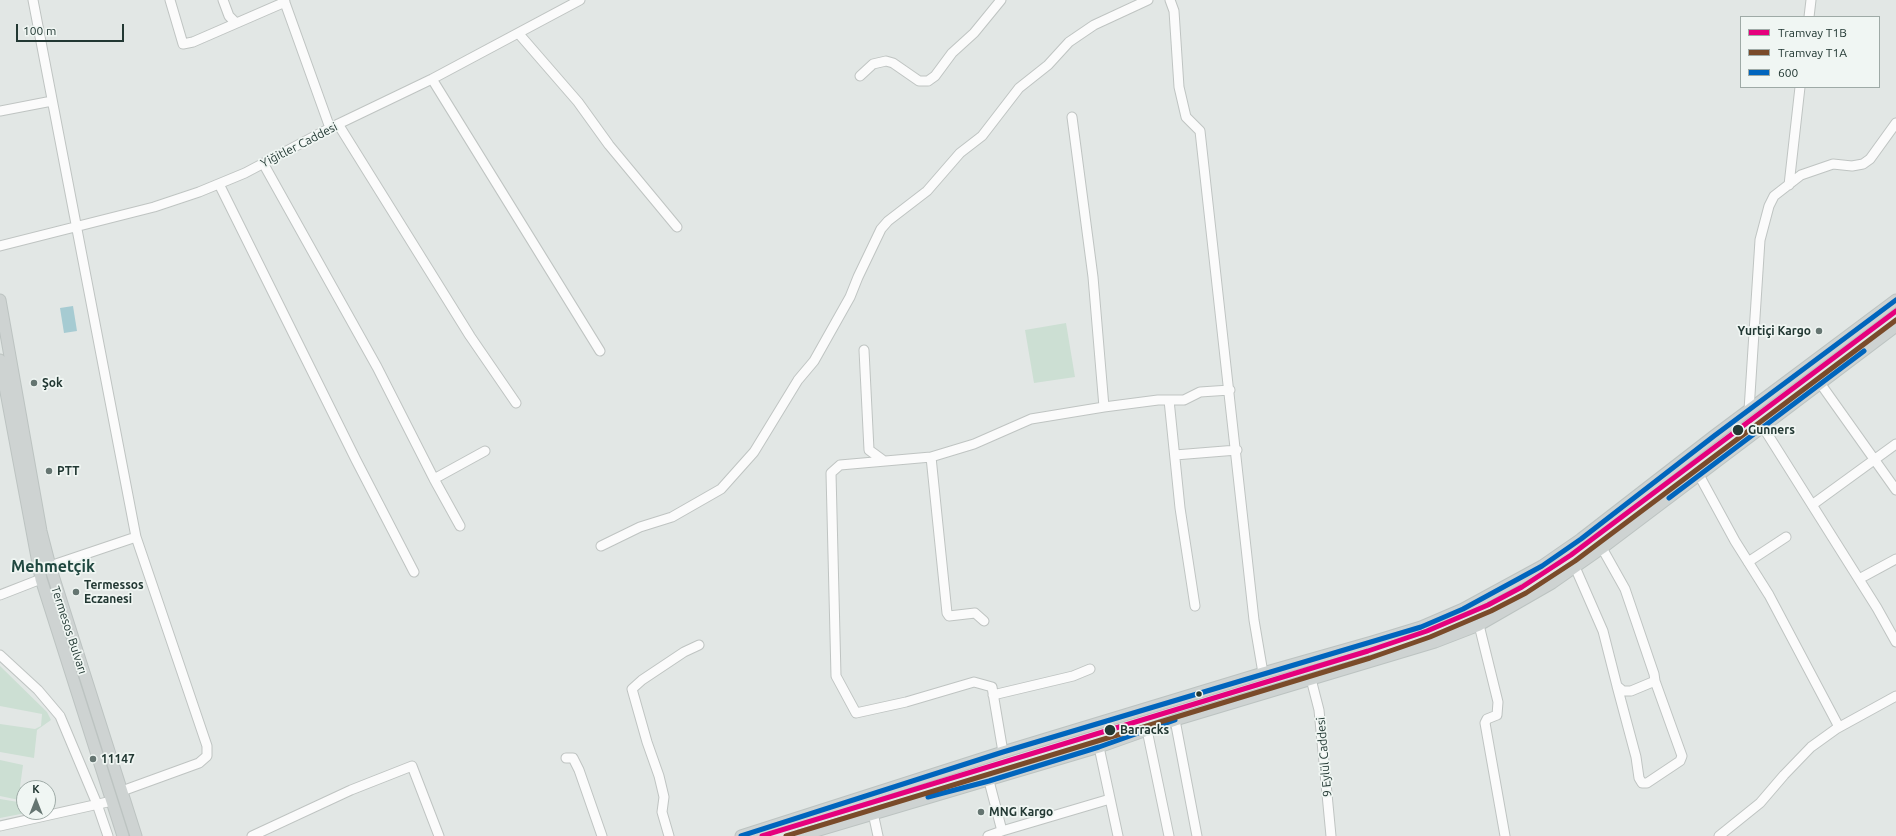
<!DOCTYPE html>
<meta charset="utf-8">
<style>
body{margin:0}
#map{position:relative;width:1896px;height:836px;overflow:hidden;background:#e2e7e5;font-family:Ubuntu,sans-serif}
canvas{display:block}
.legend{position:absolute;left:1740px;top:16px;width:140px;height:72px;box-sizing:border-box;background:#f0f6f3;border:1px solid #9eaaa6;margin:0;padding:5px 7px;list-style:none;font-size:12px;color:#223833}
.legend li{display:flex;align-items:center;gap:8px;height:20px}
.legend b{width:20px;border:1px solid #9eaaa6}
.north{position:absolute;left:16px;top:780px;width:40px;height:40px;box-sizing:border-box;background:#f0f6f3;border:1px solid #9eaaa6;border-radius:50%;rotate:0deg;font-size:11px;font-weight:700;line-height:16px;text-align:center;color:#223833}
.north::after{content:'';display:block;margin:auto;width:14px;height:18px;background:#657571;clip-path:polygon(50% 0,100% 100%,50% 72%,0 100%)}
.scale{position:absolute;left:16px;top:24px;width:108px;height:18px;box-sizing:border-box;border:2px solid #223833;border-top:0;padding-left:5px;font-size:12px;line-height:14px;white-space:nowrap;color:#223833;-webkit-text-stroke:3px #f0f6f3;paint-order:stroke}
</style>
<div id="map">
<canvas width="1896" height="836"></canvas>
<ul class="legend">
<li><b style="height:5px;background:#e5007d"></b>Tramvay T1B</li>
<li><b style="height:5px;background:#7a4b2a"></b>Tramvay T1A</li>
<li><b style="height:5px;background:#0065bd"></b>600</li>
</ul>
<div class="north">K</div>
<div class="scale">100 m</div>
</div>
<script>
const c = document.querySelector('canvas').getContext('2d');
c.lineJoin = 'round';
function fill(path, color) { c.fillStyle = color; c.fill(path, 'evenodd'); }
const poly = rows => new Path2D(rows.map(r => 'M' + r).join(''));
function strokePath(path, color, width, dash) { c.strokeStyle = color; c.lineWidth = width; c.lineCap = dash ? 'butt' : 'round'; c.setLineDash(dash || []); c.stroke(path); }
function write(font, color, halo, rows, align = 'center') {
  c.font = font + ' Ubuntu,sans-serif'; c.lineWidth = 3.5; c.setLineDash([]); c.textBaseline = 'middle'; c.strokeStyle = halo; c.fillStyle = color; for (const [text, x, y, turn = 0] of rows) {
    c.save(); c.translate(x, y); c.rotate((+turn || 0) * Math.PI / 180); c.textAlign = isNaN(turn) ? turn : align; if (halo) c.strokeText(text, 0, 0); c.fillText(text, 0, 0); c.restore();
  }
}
fill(poly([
 [1066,323,1075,377,1034,383,1025,330],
 [0,666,47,712,51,720,37,730,34,758,0,752,0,724,35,729,41,726,42,714,0,706],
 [0,760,23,765,20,787,25,788,24,801,0,796],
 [0,799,24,803,24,812,31,812,0,818]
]), '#ccdfd3');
fill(poly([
 [73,306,77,331,64,333,60,308]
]), '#a6cbd2');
const minor = poly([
 [33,0,136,537,207,746,207,756,199,763,122,791],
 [170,0,183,44,193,42,285,2],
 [223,0,229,16,236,23],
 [284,0,330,128],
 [1170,0,1174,11,1179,87,1186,117,1200,131,1254,620,1263,673],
 [1809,17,1811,0],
 [519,34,578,102,609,145,677,227],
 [860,76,873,64,886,61,893,63,919,81,928,81,935,76,952,53,974,33,1001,0],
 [432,79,600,351],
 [0,111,52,101],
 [1072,117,1093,277,1104,407],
 [338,124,470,336,516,403],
 [263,163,377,367,434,479],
 [219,184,356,460,414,572],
 [1789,185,1800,87],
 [0,246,154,207,199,192,245,173,330,128,432,79,580,0],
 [864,350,869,450,884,461],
 [1820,383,1896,490],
 [1169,400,1180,508,1195,606],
 [1749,410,1760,240,1769,206,1774,196,1801,175,1833,164,1852,166,1863,164,1870,159,1896,123],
 [1763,427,1877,608,1896,642],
 [1175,455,1237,450],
 [931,457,974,444,1031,419,1104,407,1158,400,1184,400,1200,392,1230,390],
 [1699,475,1735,541,1769,595,1839,727],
 [1812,505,1896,444],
 [460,526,434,479,485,451],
 [601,546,640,527,672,517,721,489,754,452,798,380,814,361,850,297,858,277,881,229,888,221,927,191,960,153,982,136,1019,88,1048,65,1069,42,1094,25,1148,0],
 [1602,548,1625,589,1654,674,1655,681,1682,756,1680,761,1647,783,1642,783,1639,778,1636,757,1617,686],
 [1748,562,1786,537],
 [50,566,136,537],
 [1575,567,1603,631,1617,686,1623,691,1631,691,1655,681],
 [1859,579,1896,559],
 [0,595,41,579],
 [984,621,975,613,949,616,947,613,931,457,840,465,831,473,836,676,856,713,906,702,974,682,992,687,1003,752],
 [1479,625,1498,702,1497,715,1487,719,1485,723,1505,836],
 [0,655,38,690,60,716,97,804,108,836],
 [1311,679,1319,710,1331,836],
 [993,695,1073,676,1090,669],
 [1175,720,1197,836],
 [1147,730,1169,836],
 [1099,747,1118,836],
 [566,758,573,758,579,770,602,836],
 [873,813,878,836],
 [0,826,112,801],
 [1002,831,1110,799],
 [252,836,351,790,412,766,439,836],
 [669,836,662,812,664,797,659,776,647,742,632,689,642,680,684,652,699,645],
 [988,836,1002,831,989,781],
 [1719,836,1760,803,1784,775,1811,747,1836,729,1896,696]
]);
const major = poly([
 [0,300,41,531,50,566,136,836],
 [0,360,41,579,123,836],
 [741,836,1003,752,1263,673,1372,642,1421,627,1463,609,1542,566,1581,539,1714,436,1896,300],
 [799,836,1099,747,1175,720,1435,642,1479,625,1552,583,1602,548,1896,326]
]);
strokePath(minor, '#bfc4c2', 11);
strokePath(major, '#bcc3c1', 13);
strokePath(minor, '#fbfbfb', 9);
strokePath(major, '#ced3d2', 11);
strokePath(poly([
 [1669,498,1864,351],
 [928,797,989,781,1099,747,1175,720],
 [741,836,1003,752,1421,627,1463,609,1542,566,1581,539,1714,436,1896,300]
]), '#0065bd', 5);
strokePath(poly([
 [762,836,1368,651,1427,631,1488,605,1522,587,1571,555,1896,311]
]), '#e5007d', 5);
strokePath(poly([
 [786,836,1370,658,1430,637,1491,611,1526,593,1575,561,1896,320]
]), '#7a4b2a', 5);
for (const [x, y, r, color] of [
 [1819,331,4,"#657571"],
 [34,383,4,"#657571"],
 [1738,430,6,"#223833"],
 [49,471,4,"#657571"],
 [76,592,4,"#657571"],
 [1199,694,3.5,"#223833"],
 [1110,730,6,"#223833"],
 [93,759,4,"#657571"],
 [981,812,4,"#657571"]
]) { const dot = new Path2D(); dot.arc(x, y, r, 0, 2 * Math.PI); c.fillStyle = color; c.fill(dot); strokePath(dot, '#f0f6f3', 1.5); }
write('12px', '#223833', '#f0f6f3', [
 ["Yiğitler Caddesi",299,145,-27],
 ["Termesos Bulvarı",69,630,72],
 ["9 Eylül Caddesi",1324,757,-95]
]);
write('bold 12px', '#223833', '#f0f6f3', [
 ["Yurtiçi Kargo",1811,331,"right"],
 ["Şok",42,383],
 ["PTT",57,471],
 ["Termessos",84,585],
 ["Eczanesi",84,599],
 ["11147",101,759],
 ["MNG Kargo",989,812]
], 'left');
write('bold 12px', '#223833', '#f0f6f3', [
 ["Gunners",1748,430],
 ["Barracks",1120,730]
], 'left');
write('bold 16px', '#204840', '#f0f6f3', [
 ["Mehmetçik",53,567]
]);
</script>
